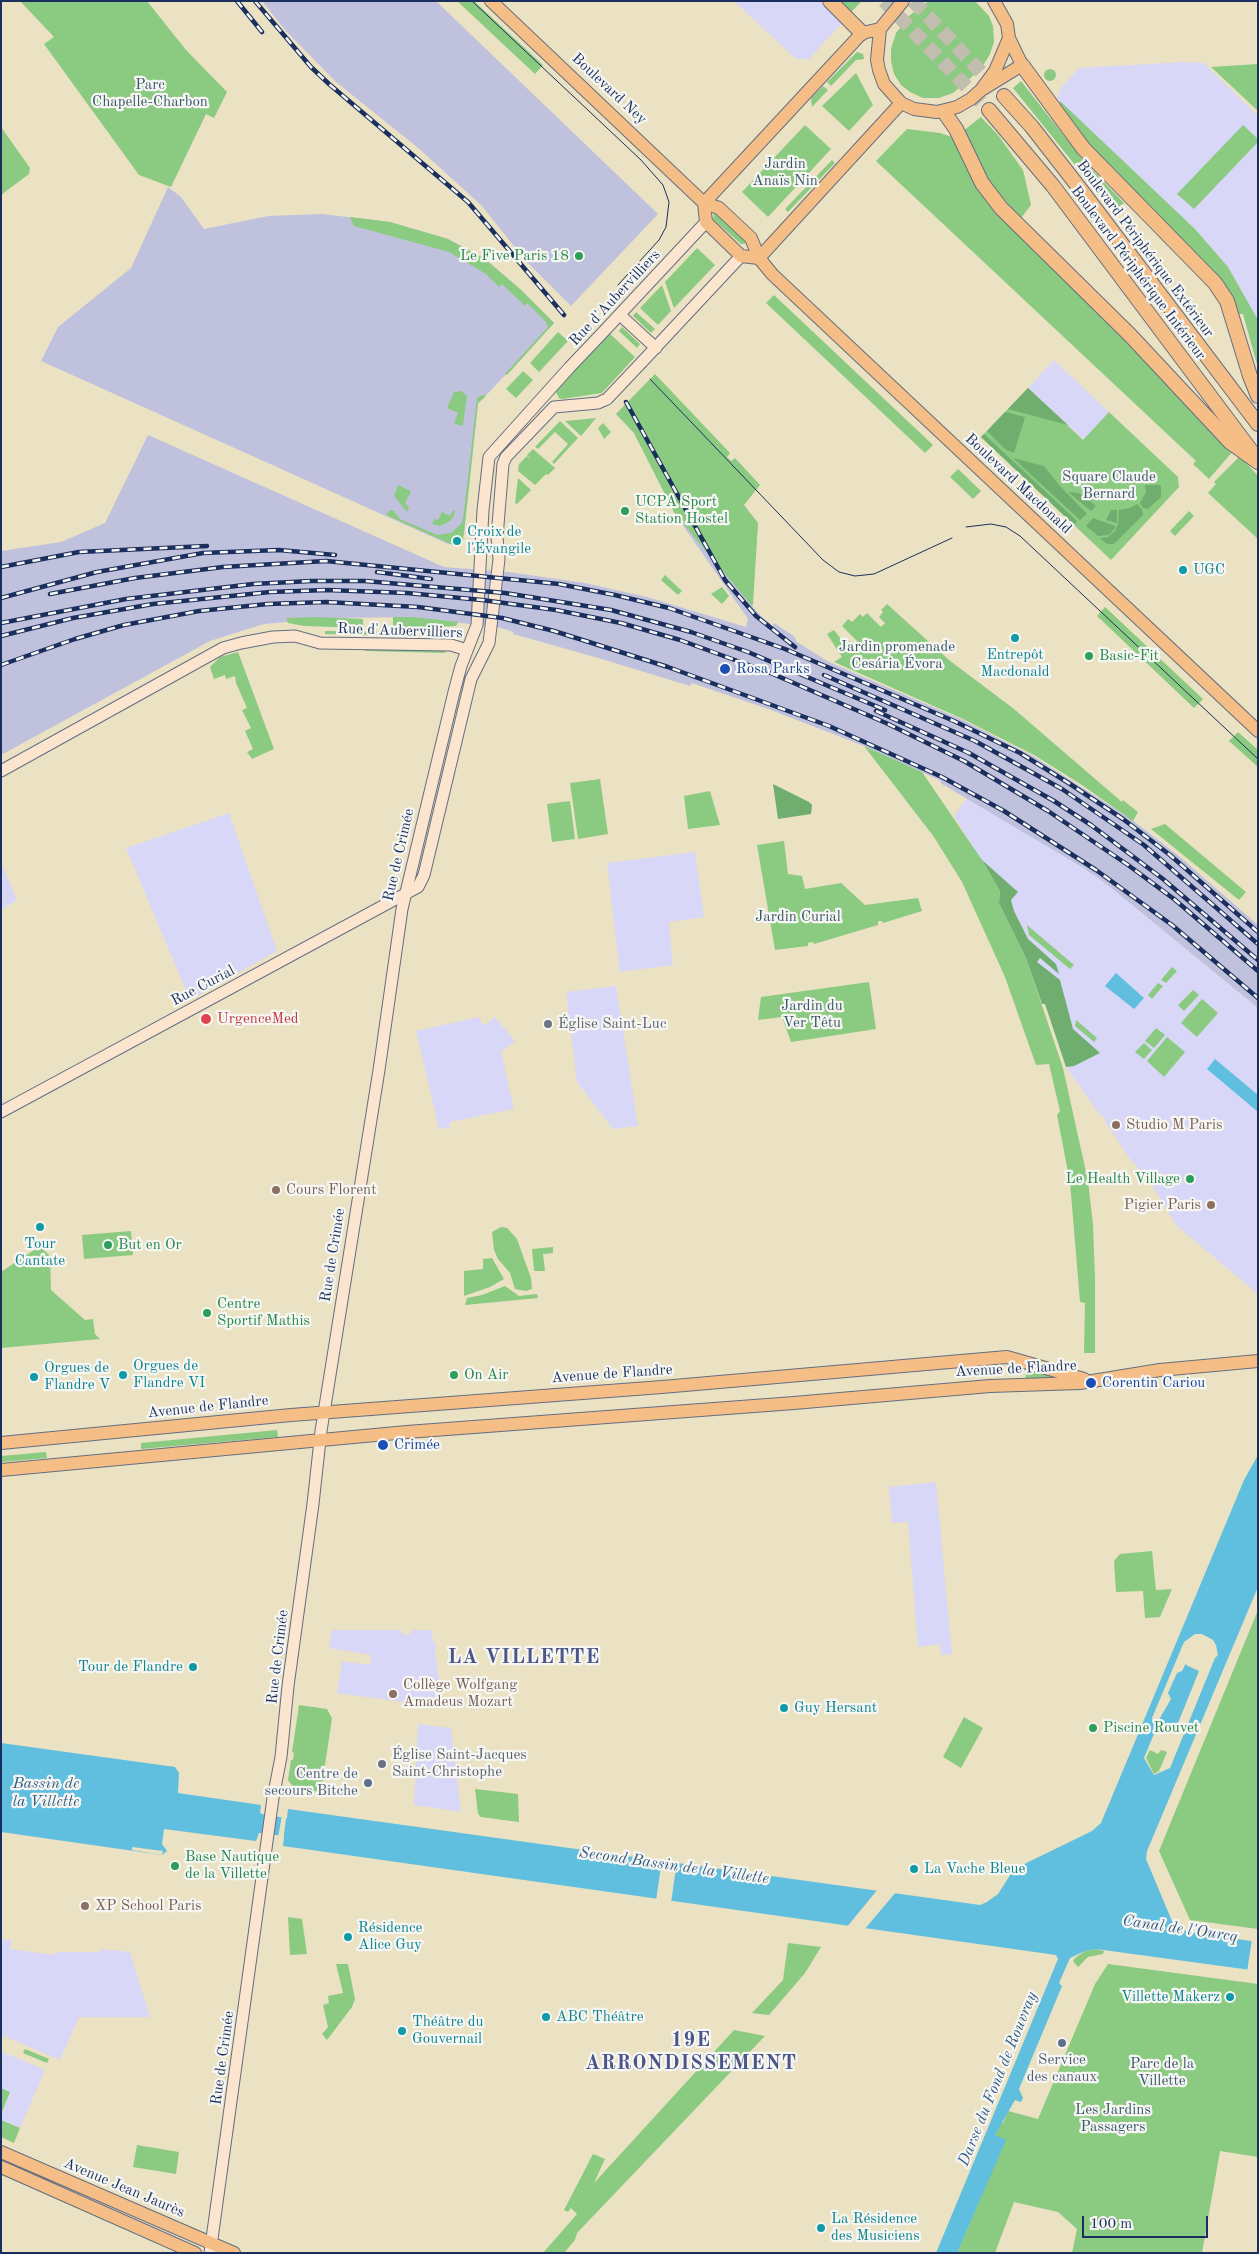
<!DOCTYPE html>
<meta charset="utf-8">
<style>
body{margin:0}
#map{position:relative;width:1259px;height:2254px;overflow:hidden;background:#ebe2c3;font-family:"Old Standard TT",serif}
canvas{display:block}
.frame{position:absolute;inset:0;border:2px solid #1b2f5e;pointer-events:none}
.scale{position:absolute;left:1082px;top:2216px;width:126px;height:22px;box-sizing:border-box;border:2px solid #1b2f5e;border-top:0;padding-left:6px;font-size:15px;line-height:18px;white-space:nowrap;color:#1b2f5e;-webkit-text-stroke:4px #f6f6f2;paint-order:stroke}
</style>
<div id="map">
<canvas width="1259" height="2254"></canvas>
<div class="frame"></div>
<div class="scale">100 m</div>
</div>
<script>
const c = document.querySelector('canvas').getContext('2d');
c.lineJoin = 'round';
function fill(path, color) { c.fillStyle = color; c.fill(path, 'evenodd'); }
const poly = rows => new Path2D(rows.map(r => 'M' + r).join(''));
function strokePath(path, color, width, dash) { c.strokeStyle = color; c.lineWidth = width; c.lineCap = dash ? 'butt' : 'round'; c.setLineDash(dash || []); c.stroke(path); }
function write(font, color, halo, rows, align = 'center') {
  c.font = font + ' "Old Standard TT",serif'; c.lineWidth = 4.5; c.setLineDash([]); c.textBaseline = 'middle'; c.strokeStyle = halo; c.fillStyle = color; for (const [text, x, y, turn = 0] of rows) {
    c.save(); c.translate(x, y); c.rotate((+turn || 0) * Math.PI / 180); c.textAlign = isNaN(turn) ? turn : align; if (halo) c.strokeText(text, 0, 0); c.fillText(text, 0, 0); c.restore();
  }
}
fill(poly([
 [734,1,819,1,842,23,809,59,796,59],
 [1185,62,1204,63,1258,116,1258,320,1228,267,1195,229,1057,99,1061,88,1079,68],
 [1054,360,1109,412,1084,440,1028,388],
 [967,798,1082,866,1109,886,1258,1008,1258,1294,1177,1226,1148,1179,1130,1159,1105,1122,1107,1120,1100,1115,1066,1067,1045,1004,1042,1004,1026,958,999,903,1000,891,954,816],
 [229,813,277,951,190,1000,126,848],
 [695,852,704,917,669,922,673,965,620,972,607,863],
 [1,862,17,900,1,910],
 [616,986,638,1126,613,1129,577,1082,566,992],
 [479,1017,482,1024,485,1025,495,1017,515,1041,501,1052,514,1109,450,1122,450,1128,439,1129,416,1031],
 [936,1482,952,1654,941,1655,940,1644,918,1647,908,1522,892,1523,889,1487],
 [332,1630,401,1630,403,1635,410,1634,412,1630,431,1630,434,1643,437,1646,435,1649,442,1704,439,1707,337,1693,342,1661,370,1665,371,1655,329,1648],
 [418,1724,451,1728,461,1812,414,1805],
 [11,1939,10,1949,55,1955,56,1952,100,1952,101,1949,130,1952,150,2017,79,2017,60,2060,1,2035,1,1940],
 [1,2051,45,2070,20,2128,1,2120,2,2112,10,2093,1,2088]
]), '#d9d7f7');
fill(poly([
 [262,1,436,1,658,214,571,306,525,260,481,205,417,147,336,82,285,30],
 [168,187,181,197,204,229,268,216,322,214,390,222,448,239,485,259,520,289,554,323,478,404,464,535,448,544,41,361,58,327,131,268],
 [646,383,758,523,752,606,762,617,773,626,774,623,794,636,797,642,829,662,963,720,1033,756,1131,819,1180,857,1258,925,1258,1008,1109,886,1082,867,942,784,939,780,864,746,771,710,692,683,690,686,595,657,513,634,513,632,501,628,413,617,337,618,264,624,210,641,1,755,1,551,61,542,105,523,148,435,444,567,508,572,585,583,647,597,746,627,748,619,675,514,634,433,616,414]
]), '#c0c2dd');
fill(poly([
 [20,1,147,1,186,50,227,92,214,118,206,114,171,187,139,175,44,44,54,37],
 [457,1,474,1,543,65,535,74],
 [837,1,862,1,849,14],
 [929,1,975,1,989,16,993,26,994,42,990,54,981,69,953,93,939,98,923,98,910,92,901,85,894,74,891,61,891,49,896,33,910,15],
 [857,52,863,54,864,59,856,60,831,86,827,82],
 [1258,64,1258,111,1211,67],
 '1044 75a6 6 0 1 1 12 0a6 6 0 1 1-12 0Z',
 [856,73,873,105,849,131,822,106],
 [1021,81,1083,160,1124,203,1115,210,1105,202,1013,88],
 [823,86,828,90,812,107,811,98],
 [1060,101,1195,229,1228,267,1258,320,1258,368,1243,314,1237,314,1086,142,1059,106],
 [981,117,998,135,1023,170,1031,205,1021,218,988,181,963,131],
 [805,125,831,149,768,217,742,192],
 [1243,125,1258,139,1258,142,1194,209,1177,194],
 [1,127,30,168,29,174,1,195],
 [907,129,940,133,952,137,980,191,996,212,1234,450,1209,479,1193,464,1196,461,876,161],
 [832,160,835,163,788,212,785,209],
 [714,214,717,214,746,241,745,244,741,244,713,219],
 [350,217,390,222,448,239,485,259,520,289,554,323,507,375,505,374,548,327,546,322,527,303,525,306,502,284,499,287,486,274,449,252,354,226],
 [697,248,715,265,674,308,665,282],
 [662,285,671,311,658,325,640,308],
 [774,295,933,445,925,453,766,303],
 [636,312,655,329,651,333,633,316],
 [622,327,640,344,637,348,619,331],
 [558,332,568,341,539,372,530,363],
 [609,333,635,357,602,393,562,399,559,398,556,392,558,387],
 [523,371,533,380,516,398,506,389],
 [655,374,730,453,727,457,731,461,735,458,760,485,744,505,758,523,753,604,752,606,675,514,634,433,616,414],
 [1028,388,1083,440,1109,412,1178,477,1179,487,1111,560,981,437],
 [461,391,467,396,463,425,461,426,454,423,458,413,447,408,454,392],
 [483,395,486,396,478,403,463,541,456,542,455,546,386,515,390,510,394,511,400,519,437,535,451,533,461,524,463,520,477,398],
 [596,418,581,436,565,421],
 [560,421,578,438,554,464,552,462,568,444,555,432,538,449,535,447],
 [603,423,611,432,604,439,598,428],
 [533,449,555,468,548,475,546,474,535,485,518,471,519,464,527,456,531,459,527,455],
 [1240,456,1258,476,1258,539,1208,493,1216,484,1214,482],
 [958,469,981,491,973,499,950,477],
 [518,478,531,490,517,504,515,503],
 [398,485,411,491,405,503,409,507,407,512,394,496],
 [453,510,455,511,454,516,450,521,440,526,432,524,435,519,438,520,442,512,450,516],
 [1189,511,1194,516,1175,536,1170,531],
 [665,575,682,591,678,595,661,580],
 [722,587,729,596,722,604,711,594],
 [887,604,949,660,1014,709,1122,802,1123,800,1138,812,1133,821,1082,785,1034,755,963,719,834,662,842,657,827,634,834,630,841,639,856,643,857,641,842,626,848,619,852,622,860,614,863,617,867,613,881,627,885,623,879,617,883,612,881,610],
 [1105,607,1203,699,1194,708,1097,616],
 [317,617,363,619,363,628,304,626,288,623,286,618],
 [393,617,414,617,458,622,456,626,393,629],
 [325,631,386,632,386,635,325,634],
 [365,648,445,650,445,653,365,651],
 [238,652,274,749,252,759,247,752,253,749,245,731,251,728,242,710,247,708,236,683,235,676,226,679,225,675,214,679,210,667,220,657],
 [1238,732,1258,750,1258,767,1229,741],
 [864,746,922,772,982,860,1000,891,999,903,1026,958,1063,1068,1088,1181,1093,1224,1095,1278,1095,1353,1084,1353,1085,1303,1080,1302,1070,1182,1057,1115,1060,1111,1049,1064,1036,1065,1005,977,962,882,934,837],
 [600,779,608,834,578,839,570,783],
 [710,791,720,825,688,829,684,796],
 [570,801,575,839,552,842,547,804],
 [1165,824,1246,892,1239,900,1151,829],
 [784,841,788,874,802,876,805,889,841,883,865,905,918,898,922,911,883,923,882,921,878,921,878,925,814,944,813,942,808,943,808,946,775,950,757,845],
 [1027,925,1074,965,1070,969,1029,935],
 [1172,967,1177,971,1166,983,1161,980],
 [869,982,876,1029,791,1042,782,1017,758,1020,761,997],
 [1158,983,1163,986,1152,999,1148,995],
 [1193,990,1199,995,1184,1011,1178,1005],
 [1202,999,1218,1013,1197,1037,1181,1023],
 [1076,1020,1097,1038,1094,1042,1075,1026],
 [1156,1028,1165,1035,1154,1048,1145,1041],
 [1167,1037,1185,1052,1164,1077,1147,1061],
 [1144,1043,1152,1050,1144,1059,1135,1052],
 [501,1227,507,1228,517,1239,531,1278,532,1289,526,1291,515,1289,510,1273,498,1259,494,1250,492,1232],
 [131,1231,133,1255,84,1259,82,1235],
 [40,1246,50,1256,51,1290,85,1320,93,1319,95,1334,100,1339,1,1348,1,1272],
 [553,1247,553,1253,543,1254,545,1271,534,1271,532,1249],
 [492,1258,504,1279,490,1287,464,1296,464,1271,483,1269,483,1259],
 [505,1286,519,1296,537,1294,538,1298,465,1305,467,1298,482,1295],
 [1025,1369,1066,1379,1026,1381],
 [277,1430,278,1437,141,1449,141,1443],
 [46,1452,47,1458,1,1462,1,1456],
 [1152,1551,1156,1590,1172,1589,1160,1617,1145,1618,1143,1591,1116,1592,1114,1561,1120,1554],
 [1258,1610,1258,1929,1190,1920,1159,1851],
 [299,1705,327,1709,332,1718,321,1792,294,1788,288,1780,291,1760,293,1760,294,1753,292,1752],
 [964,1717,983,1728,961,1768,943,1757],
 [1150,1750,1158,1754,1161,1750,1167,1752,1159,1771,1154,1774,1146,1758],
 [475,1789,518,1794,519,1822,481,1817,478,1814],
 [288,1917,302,1919,307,1954,290,1955],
 [788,1943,821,1947,805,1973,769,2015,752,2013,783,1980],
 [1096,1949,1104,1951,1103,1954,1088,1957,1078,1967,1073,1961,1075,1958,1085,1951],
 [336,1964,348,1964,355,1999,352,2007,327,2040,322,2034,328,2027,323,2005,329,2003,328,1996,343,1993],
 [1108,1964,1258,1984,1258,2157,1220,2151,1202,2253,1072,2253,1077,2229,1058,2212,1014,2202,995,2253,957,2253,1005,2140,995,2136,1000,2123,1003,2123,1008,2111,1038,2119,1095,1984],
 [734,2030,765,2036,577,2233,575,2240,564,2253,543,2253,577,2214,571,2208,568,2212,564,2210,593,2154,605,2159,594,2183],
 [25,2049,49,2059,47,2063,23,2053],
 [1,2088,10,2092,1,2114],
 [1,2120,20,2128,14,2143,1,2137],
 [137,2145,179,2152,176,2174,133,2167]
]), '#8bca81');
fill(poly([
 [1028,388,1042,401,1068,425,1008,409],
 [1005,412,1025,417,1014,453,1006,450,987,431],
 [984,434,1077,521,1074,525,981,437],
 [1013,458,1044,466,1060,486,1087,514,1080,520],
 [1145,485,1160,485,1161,487,1161,497,1148,509,1143,508,1140,503,1146,492],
 [1068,492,1079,493,1096,506,1091,511],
 [1137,504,1142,509,1143,515,1114,544,1107,544,1100,538,1108,537,1115,531,1118,524,1119,510,1130,508],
 [1111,510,1117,510,1117,523,1106,520],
 [1093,518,1115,526,1115,528,1109,535,1098,536,1086,526],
 [773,784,809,802,812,805,811,814,778,819],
 [982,860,1018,892,1011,900,1014,911,1028,939,1056,964,1059,974,1040,958,1037,962,1060,980,1073,1029,1100,1053,1074,1066,1066,1067,1045,1004,1042,1004,1026,958,999,903,1000,891]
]), '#70ae6f');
fill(poly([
 [1116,973,1144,998,1134,1009,1105,986],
 [1215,1059,1258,1095,1258,1112,1207,1069],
 [1258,1455,1258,1587,1147,1851,1146,1859,1174,1926,1189,1932,1258,1942,1258,1971,1096,1949,1085,1951,1070,1958,1059,1983,1062,1986,1019,2089,1023,2098,1021,2102,1015,2100,995,2135,1006,2140,957,2253,936,2253,1058,1959,1056,1955,283,1846,284,1836,259,1833,256,1841,164,1829,162,1844,167,1851,162,1855,1,1832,1,1743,175,1767,179,1773,178,1793,261,1805,260,1813,265,1815,287,1818,288,1809,980,1905,987,1902,998,1894,1014,1869,1092,1831,1101,1823,1244,1480],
 [1195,1634,1202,1634,1213,1640,1216,1645,1218,1655,1215,1658,1170,1768,1154,1775,1144,1758,1156,1729,1152,1718,1184,1642],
 [1186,1663,1186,1665,1199,1671,1174,1733,1159,1727,1157,1723,1171,1699,1168,1693,1177,1673,1182,1671]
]), '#60bede');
fill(poly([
 [288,1806,287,1812,282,1848,280,1846,281,1838,278,1838,282,1815,285,1815,286,1808],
 [132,1847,163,1851,162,1855,132,1850],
 [662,1859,677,1861,671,1903,656,1901],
 [878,1889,896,1892,864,1930,846,1928],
 [1252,1939,1258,1939,1258,1974,1247,1972]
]), '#ebe2c3');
strokePath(poly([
 [884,1,989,110],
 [913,1,1004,96]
]), '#c1beaf', 14, [14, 7]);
const secondary = poly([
 [620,315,656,348],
 [607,328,706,222],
 [642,362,741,256],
 [1,771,223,648,241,643,273,637,295,636,320,643,451,645,467,650],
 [1,1112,418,887,424,875,471,679,489,643,499,559,497,537,503,464,506,457,554,407,598,403,607,399],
 [210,2253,273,1798,281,1757,288,1686,313,1504,321,1431,379,1070,402,909,454,692,461,666,477,625,483,510,489,457,569,368]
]);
const primary = poly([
 [491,1,704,203,719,208,751,238,759,258,772,274,1258,731],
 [903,1,880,29,877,60,879,70,884,84,901,103,914,109,937,112,957,107,971,99,981,90,995,71,1009,38,1007,24,994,1],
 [983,89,1022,65,1009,38],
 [704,203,862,33,880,29],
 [704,203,706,222,741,256,759,258],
 [759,258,901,103],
 [1,1443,291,1415,662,1387,1007,1357,1084,1379],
 [1,1470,407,1432,794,1403,990,1386,1080,1383,1160,1370,1258,1361],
 [1,2152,234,2253],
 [1,2167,195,2253]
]);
const highway = poly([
 [830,1,862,33],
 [1022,65,1083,148,1215,283,1227,301,1250,376,1258,396],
 [1004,96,1032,127,1081,190,1258,424],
 [989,110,1053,186,1252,452],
 [944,112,956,129,982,183,1001,208,1130,335,1230,442,1258,462]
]);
strokePath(secondary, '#646e81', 13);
strokePath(primary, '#646e81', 14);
strokePath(highway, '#646e81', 16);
strokePath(secondary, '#fbe5cf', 11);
strokePath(primary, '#f5be86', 12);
strokePath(highway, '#f5be86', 14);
strokePath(poly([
 [472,1,641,160,663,185,669,202,666,227,659,240,618,285],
 [650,379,823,560,839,572,855,576,874,574,952,538],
 [966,527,991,524,1006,527,1020,536,1258,759]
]), '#1b2f5e', 1);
const rail = poly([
 [237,1,262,32],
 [255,1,311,67,329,84,468,202,564,315],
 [626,402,725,580,756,616,795,647],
 [1,567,79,552,207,546],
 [377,572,431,579],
 [50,594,135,578,223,567,326,561,559,584,615,595,669,608,785,649,954,721,1020,753,1067,782,1123,819,1170,855,1258,932],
 [1,598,97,572,203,553,279,550,335,555],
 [1,623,126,599,253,584,311,581,365,581,505,593,611,610,691,632,748,652,885,710],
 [1,636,73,618,153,604,270,592,327,590,407,593,482,600,556,610,621,623,680,640,773,674,886,723,964,761,1048,811,1128,865,1174,899,1258,971],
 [1,665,75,639,124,625,199,611,268,604,326,602,418,607,502,618,554,631,668,667,829,726,942,777,1004,811,1096,870,1172,925,1258,998],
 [824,675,975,741,1062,789,1144,845,1258,944],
 [876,711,969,753,1054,801,1091,825,1163,879,1258,960]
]);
strokePath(rail, '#1b2f5e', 4.5);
strokePath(rail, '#f6f6f2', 2.5, [8]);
const secondaryBridge = poly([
 [569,368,607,328],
 [607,399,642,362]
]);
strokePath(secondaryBridge, '#646e81', 13, []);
strokePath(secondaryBridge, '#fbe5cf', 11);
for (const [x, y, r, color] of [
 [579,256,5,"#2e9e5b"],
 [625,511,5,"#2e9e5b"],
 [457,541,5,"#0f9aa8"],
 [1183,570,5,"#0f9aa8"],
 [1015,638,5,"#0f9aa8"],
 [1089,656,5,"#2e9e5b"],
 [725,669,6,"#1a4fb4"],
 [206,1019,6,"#e0444e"],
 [548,1024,5,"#6b7280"],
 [1116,1125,5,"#8d6e63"],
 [1190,1179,5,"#2e9e5b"],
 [276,1190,5,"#8d6e63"],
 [1211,1205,5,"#8d6e63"],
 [40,1227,5,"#0f9aa8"],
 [108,1245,5,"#2e9e5b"],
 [207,1313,5,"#2e9e5b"],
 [123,1375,5,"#0f9aa8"],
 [454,1375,5,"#2e9e5b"],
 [34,1377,5,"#0f9aa8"],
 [1091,1383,6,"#1a4fb4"],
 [383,1445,6,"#1a4fb4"],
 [193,1667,5,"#0f9aa8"],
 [393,1694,5,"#8d6e63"],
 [784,1708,5,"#0f9aa8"],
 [1093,1728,5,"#2e9e5b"],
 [382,1764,5,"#6b7280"],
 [368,1783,5,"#5c6f8a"],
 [175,1866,5,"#2e9e5b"],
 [914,1869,5,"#0f9aa8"],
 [85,1906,5,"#8d6e63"],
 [348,1937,5,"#0f9aa8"],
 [1230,1997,5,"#0f9aa8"],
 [546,2017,5,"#0f9aa8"],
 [402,2031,5,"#0f9aa8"],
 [1062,2043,5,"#5c6f8a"],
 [821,2228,5,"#0f9aa8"]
]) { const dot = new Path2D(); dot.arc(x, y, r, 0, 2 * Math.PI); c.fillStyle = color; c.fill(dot); strokePath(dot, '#f6f6f2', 2); }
write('15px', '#375667', '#f6f6f2', [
 ["Parc",150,85],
 ["Chapelle-Charbon",150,102],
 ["Jardin",785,164],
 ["Anaïs Nin",785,181],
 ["Square Claude",1109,477],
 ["Bernard",1109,494],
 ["Jardin promenade",897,647],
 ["Cesária Évora",897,664],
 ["Jardin Curial",798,917],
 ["Jardin du",812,1006],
 ["Ver Têtu",812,1023],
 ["Parc de la",1162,2064],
 ["Villette",1162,2081],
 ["Les Jardins",1113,2110],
 ["Passagers",1113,2127]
]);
write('15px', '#1b2f5e', '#f6f6f2', [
 ["Boulevard Ney",609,89,43],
 ["Boulevard Périphérique Extérieur",1145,249,53],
 ["Boulevard Périphérique Intérieur",1138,273,53],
 ["Rue d'Aubervilliers",615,298,-47],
 ["Boulevard Macdonald",1018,484,43],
 ["Rue d'Aubervilliers",400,631,2],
 ["Rue de Crimée",399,855,-77],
 ["Rue Curial",203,986,-28],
 ["Rue de Crimée",333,1255,-81],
 ["Avenue de Flandre",1016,1369,-3],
 ["Avenue de Flandre",612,1374,-4],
 ["Avenue de Flandre",208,1407,-6],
 ["Rue de Crimée",278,1657,-83],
 ["Rue de Crimée",223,2058,-82],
 ["Avenue Jean Jaurès",124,2188,23]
]);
write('15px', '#27864d', '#f6f6f2', [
 ["Le Five Paris 18",569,256,"right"],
 ["UCPA Sport",635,502],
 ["Station Hostel",635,519],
 ["Basic-Fit",1099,656],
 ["Le Health Village",1180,1179,"right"],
 ["But en Or",118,1245],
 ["Centre",217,1304],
 ["Sportif Mathis",217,1321],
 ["On Air",464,1375],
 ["Piscine Rouvet",1103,1728],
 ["Base Nautique",185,1857],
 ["de la Villette",185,1874]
], 'left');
write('15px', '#0d838f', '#f6f6f2', [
 ["Croix de",467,532],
 ["l'Évangile",467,549],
 ["UGC",1193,570],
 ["Entrepôt",1015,655,"center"],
 ["Macdonald",1015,672,"center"],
 ["Tour",40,1244,"center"],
 ["Cantate",40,1261,"center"],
 ["Orgues de",133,1366],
 ["Flandre VI",133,1383],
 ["Orgues de",44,1368],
 ["Flandre V",44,1385],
 ["Tour de Flandre",183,1667,"right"],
 ["Guy Hersant",794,1708],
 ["La Vache Bleue",924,1869],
 ["Résidence",358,1928],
 ["Alice Guy",358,1945],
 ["Villette Makerz",1220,1997,"right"],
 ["ABC Théâtre",556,2017],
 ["Théâtre du",412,2022],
 ["Gouvernail",412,2039],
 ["La Résidence",831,2219],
 ["des Musiciens",831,2236]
], 'left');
write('15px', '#164399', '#f6f6f2', [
 ["Rosa Parks",736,669],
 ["Corentin Cariou",1102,1383],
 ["Crimée",394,1445]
], 'left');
write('15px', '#be3a42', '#f6f6f2', [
 ["UrgenceMed",217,1019]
], 'left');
write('15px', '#5b616d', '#f6f6f2', [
 ["Église Saint-Luc",558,1024],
 ["Église Saint-Jacques",392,1755],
 ["Saint-Christophe",392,1772]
], 'left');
write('15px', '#785e54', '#f6f6f2', [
 ["Studio M Paris",1126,1125],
 ["Cours Florent",286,1190],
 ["Pigier Paris",1201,1205,"right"],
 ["Collège Wolfgang",403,1685],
 ["Amadeus Mozart",403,1702],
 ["XP School Paris",95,1906]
], 'left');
write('15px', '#4e5e75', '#f6f6f2', [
 ["Centre de",358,1774],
 ["secours Bitche",358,1791],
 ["Service",1062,2060,"center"],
 ["des canaux",1062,2077,"center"]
], 'right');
write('italic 16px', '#305a84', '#f6f6f2', [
 ["Bassin de",46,1784],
 ["la Villette",46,1802],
 ["Second Bassin de la Villette",674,1866,8],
 ["Canal de l'Ourcq",1180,1929,8],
 ["Darse du Fond de Rouvray",998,2079,-68]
]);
c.letterSpacing = '1px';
write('bold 20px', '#4b558a', '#f6f6f2', [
 ["LA VILLETTE",524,1658],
 ["19E",691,2041],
 ["ARRONDISSEMENT",691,2064]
]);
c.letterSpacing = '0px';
</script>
